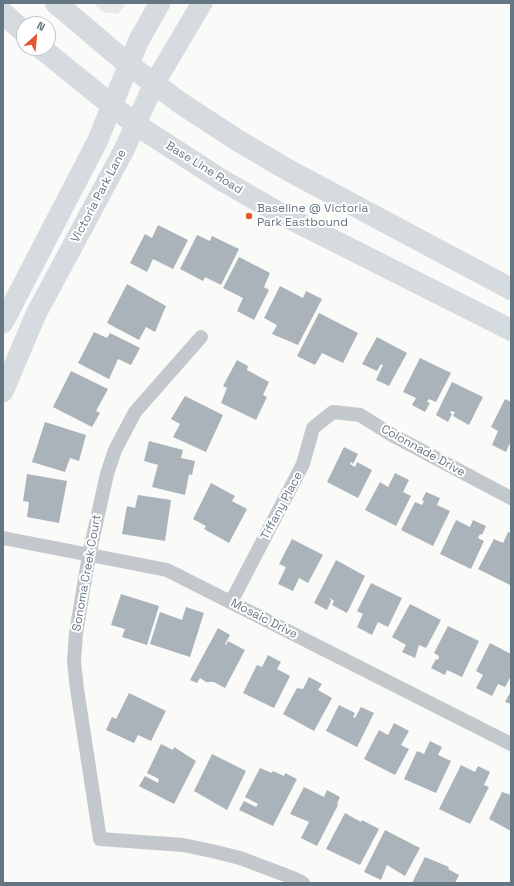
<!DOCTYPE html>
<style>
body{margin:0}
#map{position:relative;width:514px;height:886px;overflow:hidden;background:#fafaf8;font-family:"Space Grotesk",sans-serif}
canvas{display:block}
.frame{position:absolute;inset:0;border:4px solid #657683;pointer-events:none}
.north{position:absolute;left:16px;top:16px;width:40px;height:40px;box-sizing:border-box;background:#fff;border:1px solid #c1c8cd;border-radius:50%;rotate:27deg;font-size:11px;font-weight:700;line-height:16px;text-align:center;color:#657683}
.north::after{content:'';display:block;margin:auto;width:14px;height:18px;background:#e4572e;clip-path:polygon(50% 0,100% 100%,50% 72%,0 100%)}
</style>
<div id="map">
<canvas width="514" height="886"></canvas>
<div class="frame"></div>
<div class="north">N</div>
</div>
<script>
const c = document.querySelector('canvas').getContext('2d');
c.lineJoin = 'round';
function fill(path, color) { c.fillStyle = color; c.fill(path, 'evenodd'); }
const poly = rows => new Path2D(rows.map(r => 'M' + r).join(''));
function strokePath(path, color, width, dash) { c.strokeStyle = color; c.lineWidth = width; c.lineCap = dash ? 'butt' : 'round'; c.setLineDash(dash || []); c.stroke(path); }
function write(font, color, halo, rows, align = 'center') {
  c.font = font + ' "Space Grotesk",sans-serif'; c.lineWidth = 4; c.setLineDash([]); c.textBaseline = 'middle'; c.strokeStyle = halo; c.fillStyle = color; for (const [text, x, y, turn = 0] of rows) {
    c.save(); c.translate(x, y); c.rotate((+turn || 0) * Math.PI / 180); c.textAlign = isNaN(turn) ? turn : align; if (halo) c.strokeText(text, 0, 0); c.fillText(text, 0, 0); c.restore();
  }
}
fill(poly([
 [93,3,127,3,118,14,103,12]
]), '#e8e9e9');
fill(poly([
 [158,225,188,240,173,269,153,259,147,272,130,263,145,234,152,238],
 [197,235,210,241,212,236,239,249,221,285,205,277,203,281,180,269],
 [239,257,270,273,264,287,269,290,254,320,237,311,243,298,223,288],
 [127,284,166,306,155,332,146,327,139,340,107,323],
 [280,286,303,298,306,291,322,299,298,345,272,334,277,325,264,318],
 [319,313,358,333,343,363,322,353,315,365,297,356],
 [94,332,107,338,110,333,140,348,131,365,118,359,109,379,78,363],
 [377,337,407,353,389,386,376,380,383,365,381,364,377,371,362,364],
 [420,358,451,373,436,402,429,399,427,402,430,403,425,412,412,405,416,398,403,392],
 [237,360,248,366,247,370,269,382,263,395,267,397,256,420,221,403,227,388,223,386],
 [71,371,108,389,96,411,100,413,92,427,53,407],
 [452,382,483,397,469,425,453,416,455,412,451,411,450,413,452,414,448,422,436,415],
 [185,396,223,415,206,452,173,437,180,424,171,419],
 [505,399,511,402,511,441,506,452,492,445,498,431,491,427],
 [45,422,86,435,79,461,70,458,65,472,32,462],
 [149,441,183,450,181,458,195,461,192,475,189,474,185,495,152,487,158,465,144,461],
 [344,447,358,454,353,464,351,462,350,464,355,467,357,462,372,470,358,498,327,482],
 [395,473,409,480,403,492,411,496,396,526,365,510,380,482,388,487],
 [27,474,67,481,59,523,27,517,29,502,23,501],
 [211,483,235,496,232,501,247,509,229,543,204,529,206,526,193,519],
 [426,492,440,498,437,505,450,511,433,546,401,530,415,502,422,505,424,501,422,500],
 [138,495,171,500,165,541,122,534,127,506,135,508],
 [456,520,470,527,473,520,486,526,482,535,480,534,478,538,484,541,471,569,440,554],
 [508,532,511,533,510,585,478,569,494,539,503,543],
 [292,539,323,555,308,583,299,578,293,591,278,584,286,567,279,564],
 [336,560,365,576,347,613,332,605,334,601,330,598,331,601,327,610,314,603],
 [371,583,402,598,388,627,378,622,372,635,357,627,363,614,357,611],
 [121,594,159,606,147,645,122,637,125,629,111,625],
 [410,604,441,620,426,648,419,645,415,658,402,652,406,645,392,637],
 [186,607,204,613,190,657,150,644,160,612,182,620],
 [448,626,479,641,462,677,447,670,445,675,431,668,436,659,438,660,439,656,434,653],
 [218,628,230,635,225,644,226,645,228,641,245,650,225,688,214,682,206,682,200,678,197,683,190,680],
 [490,643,511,654,511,676,505,687,498,684,492,696,476,688,483,675,476,671],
 [268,655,281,662,277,669,290,676,274,708,243,693,257,665,262,667],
 [309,677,322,684,318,690,332,698,314,731,283,714,297,688,303,689],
 [511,691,511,704,505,702],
 [129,693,166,711,151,741,138,735,134,743,106,730,112,717,116,719],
 [339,705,355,713,353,717,355,718,361,707,374,713,357,747,326,731],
 [394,723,409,731,401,745,409,749,395,775,364,759,379,730,388,735],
 [430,741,442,747,438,755,451,761,436,793,404,779,417,751,424,754],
 [161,744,173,750,174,747,196,761,174,804,139,786,145,776,158,783,159,779,147,773],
 [212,754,246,771,227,810,194,791],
 [461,765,475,772,478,766,490,772,484,785,489,787,470,824,439,809],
 [260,768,272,773,273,771,284,776,285,773,297,779,273,826,239,810,244,801,256,807,258,804,245,797],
 [304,787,324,797,327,790,340,797,337,804,338,805,317,846,301,838,309,822,290,814],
 [502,792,511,795,511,831,489,819],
 [345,813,361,822,362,820,379,829,360,865,326,849],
 [385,830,420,848,405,876,387,865,381,880,364,872],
 [425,857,449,867,448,869,459,875,455,883,412,883]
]), '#aab3b9');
strokePath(poly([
 [201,337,135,412,115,450,107,474,89,555,76,633,74,662,77,689,100,839,183,845,212,851,240,858,293,878,303,883],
 [3,538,167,570,511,744],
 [231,602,303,464,313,428,333,412,360,415,392,435,511,498]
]), '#c3c8cc', 14);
strokePath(poly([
 [3,323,97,142,139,40,160,3],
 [3,392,36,314,124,150,154,84,202,3]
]), '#d6dbdf', 21);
strokePath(poly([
 [56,3,129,65,179,102,237,140,288,170,511,289],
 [3,13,24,32],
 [41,48,135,124,220,179,279,213,511,330]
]), '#d6dbdf', 22);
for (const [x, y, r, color] of [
 [249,216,4,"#e4572e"]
]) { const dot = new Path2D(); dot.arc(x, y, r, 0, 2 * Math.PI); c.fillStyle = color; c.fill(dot); strokePath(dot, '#fff', 1.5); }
write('12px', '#657683', '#fff', [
 ["Base Line Road",204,168,32],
 ["Victoria Park Lane",99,196,-62],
 ["Colonnade Drive",423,451,29],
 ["Tiffany Place",282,506,-62],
 ["Sonoma Creek Court",87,573,-80],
 ["Mosaic Drive",264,619,27]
]);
write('12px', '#657683', '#fff', [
 ["Baseline @ Victoria",257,209],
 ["Park Eastbound",257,223]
], 'left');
</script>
